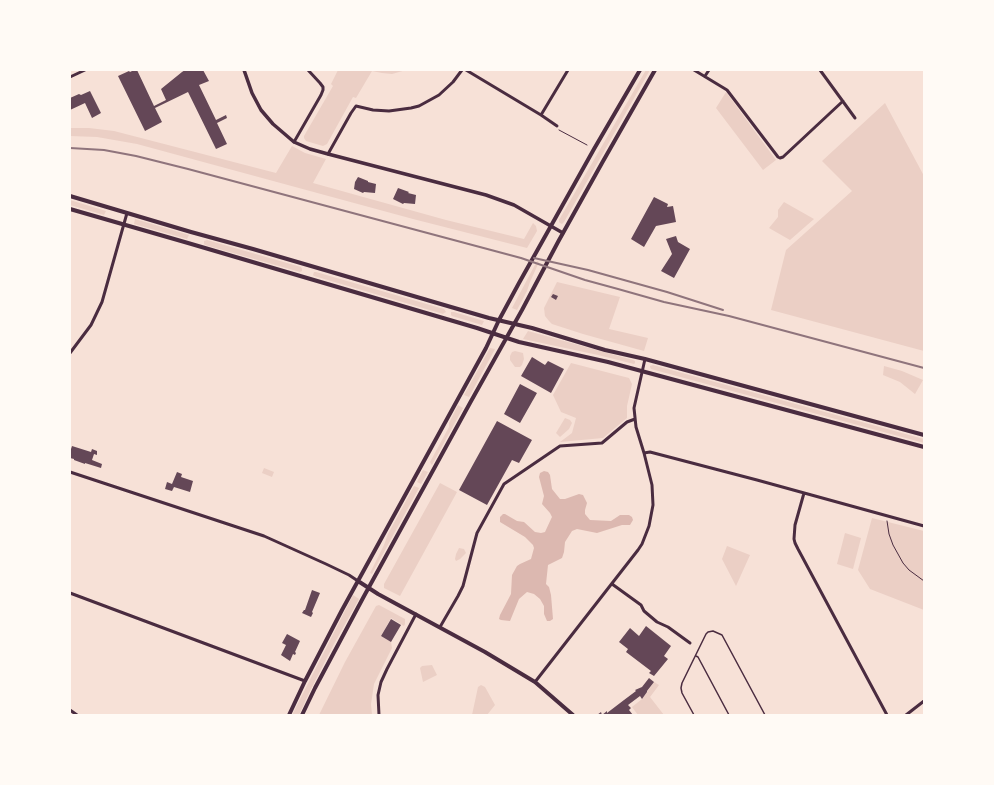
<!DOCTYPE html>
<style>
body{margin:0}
#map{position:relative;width:994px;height:785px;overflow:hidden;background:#f7e1d7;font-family:"Public Sans",sans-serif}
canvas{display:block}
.frame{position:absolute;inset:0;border:71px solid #fffaf5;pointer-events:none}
</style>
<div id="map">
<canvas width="994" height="785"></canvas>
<div class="frame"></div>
</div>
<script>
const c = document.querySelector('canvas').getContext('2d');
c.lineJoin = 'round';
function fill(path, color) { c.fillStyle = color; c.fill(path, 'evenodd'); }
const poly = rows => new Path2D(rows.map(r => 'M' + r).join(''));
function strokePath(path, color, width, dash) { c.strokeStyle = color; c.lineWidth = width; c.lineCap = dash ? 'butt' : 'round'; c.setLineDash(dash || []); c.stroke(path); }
fill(poly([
 [338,70,406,70,392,74,382,73,372,71,356,98,353,97,327,144,323,146,306,141,304,138,304,136,333,86,331,84],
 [646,70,650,70,564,222,562,224,560,223,559,222,559,220],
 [726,92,776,160,763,170,716,108],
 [885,103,924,176,924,351,771,310,786,250,852,191,822,161],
 [70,128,89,128,114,131,276,173,292,146,305,153,326,159,313,183,446,220,524,239,533,223,536,226,537,231,527,248,413,219,137,144,97,137,70,136],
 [70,200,106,211,104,215,70,205],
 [784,202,814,219,790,240,769,228,778,217,778,210],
 [135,219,189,235,187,239,134,224],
 [207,240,301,267,302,269,302,271,300,272,205,245,204,244,204,241],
 [537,261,539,262,530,282,527,291,517,310,512,308],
 [314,272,316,272,444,309,446,312,444,313,443,314,314,276,313,275],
 [557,282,620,297,609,329,648,338,644,351,583,334,552,324,549,321,545,316,544,308],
 [451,312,454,312,484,321,482,325,452,316,451,315],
 [528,331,633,360,635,361,635,363,634,364,598,355,523,339],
 [490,348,495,349,469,397,464,395],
 [515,351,523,353,524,359,522,365,520,367,515,367,510,360,510,356,512,352],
 [571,363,629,378,632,384,627,406,627,418,603,438,560,442,572,433,576,418,561,412,553,395],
 [653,365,924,439,924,443,651,369,650,367,650,366],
 [884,366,902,371,923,380,915,394,900,382,883,375],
 [458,405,463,408,432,465,431,464,430,462,449,427,449,423],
 [565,418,570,420,572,423,569,429,560,437,556,433],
 [264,468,274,472,272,477,262,473],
 [423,470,428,472,421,484,417,482],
 [440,483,457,492,400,596,384,588,384,584],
 [414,486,419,488,372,574,370,573,384,545,388,534],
 [872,518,924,531,924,610,870,589,858,570],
 [845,533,861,538,853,569,837,564],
 [727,546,750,555,736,586,722,559],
 [459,548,464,549,466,553,460,559,456,561,455,559,456,554],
 [353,595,359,599,334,644,310,691,299,715,292,715],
 [379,605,405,619,405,624,404,626,391,618,381,636,391,642,392,648,374,684,371,704,372,715,319,715,345,662,376,606],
 [432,665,437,675,423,682,420,668,422,666],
 [654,682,659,685,650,697,664,715,638,715,632,707,642,699],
 [481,685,485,687,495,705,487,715,472,715,478,687]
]), '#ebcfc5');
fill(poly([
 [544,471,548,472,550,475,552,489,560,499,565,499,579,494,583,495,587,503,585,510,585,514,590,520,611,521,620,515,629,515,632,517,633,520,630,525,622,525,597,533,577,529,572,531,565,542,564,552,562,558,548,565,546,584,549,587,551,595,553,619,550,621,547,621,544,614,544,606,540,599,534,594,527,592,519,599,510,621,501,620,499,619,500,615,511,594,512,575,517,566,520,564,531,559,534,548,533,545,525,537,500,522,500,517,503,514,505,514,517,521,524,522,535,532,541,533,545,532,551,519,552,517,550,513,542,504,544,496,539,477,540,473]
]), '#dcb8b0');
fill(poly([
 [134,70,137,70,154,106,166,100,161,89,182,72,185,70,203,70,209,81,199,85,216,120,226,115,227,118,217,123,227,144,216,149,188,92,155,108,162,122,145,131,118,76,129,71,130,72],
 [90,91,101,113,92,118,85,103,70,110,70,98,79,94,81,95],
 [358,177,368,181,368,182,376,184,375,193,364,192,363,193,354,189,355,182],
 [398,188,409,192,408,193,416,195,415,204,404,203,403,204,393,199],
 [654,197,668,204,667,207,673,206,676,222,656,226,644,247,631,239],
 [676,236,678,242,690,249,674,278,661,271,672,254,666,239],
 [553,294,558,296,556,300,551,297],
 [532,357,545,365,548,361,564,369,551,393,521,376],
 [520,384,537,393,520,423,504,414],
 [497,421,532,440,519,463,512,460,487,505,459,490],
 [72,446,91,452,92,449,97,451,97,455,94,454,92,460,102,464,101,468,85,463,85,464,74,460,74,459,70,458,70,452],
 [177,472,182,474,181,477,193,481,190,492,174,487,172,491,165,489,167,482,172,484],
 [312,590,320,593,312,612,313,613,311,617,302,613,304,610,305,610],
 [391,619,401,625,391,642,381,636],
 [646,626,671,646,664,656,668,659,654,676,649,673,651,671,626,652,628,649,619,642,630,628,639,636],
 [287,634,300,641,295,652,296,653,295,655,293,654,290,661,281,655,286,645,282,643],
 [649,678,654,682,647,691,647,692,642,699,640,696,628,705,631,708,629,710,633,715,597,715,601,712,602,715,607,711,607,713,624,700,636,691,635,690,642,687]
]), '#644757');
strokePath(poly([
 [559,130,587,145],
 [887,521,889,534,893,545,903,563,909,570,924,581]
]), '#4a2c40', 1);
strokePath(poly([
 [696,656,698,657,729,715],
 [694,715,682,693,681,688,682,683,706,634,708,632,713,631,722,635,765,715]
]), '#4a2c40', 1.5);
strokePath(poly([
 [466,70,541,115,557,126],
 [694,70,727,90,778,157,780,158,783,157,843,101],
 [820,70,855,118],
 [705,76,709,70],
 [70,77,85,70],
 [541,115,568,70],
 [294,142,321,95,323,90,323,87,320,83,308,70],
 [328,154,351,113,356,106,373,110,389,111,411,108,419,106,439,95,453,82,462,70],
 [70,353,91,325,102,302,127,213],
 [644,453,650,452,757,480,924,526],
 [70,472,264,536,326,564,349,575,358,581],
 [804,493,795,525,794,539,795,543,798,549,887,715],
 [612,584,641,605,644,611,657,622,668,627,690,643],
 [70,593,305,681],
 [440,627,458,596,463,586,477,533,504,484,560,446,602,443,627,422,635,419],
 [535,682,638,550,642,544,649,526,653,505,652,485,644,453,636,427,634,408,645,359],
 [70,710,77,715],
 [379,715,378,695,381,682,387,669,416,614],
 [906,715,924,701]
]), '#4a2c40', 3);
strokePath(poly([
 [244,70,252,93,261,110,273,124,294,142,310,149,328,154,486,195,514,205,563,233]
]), '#4a2c40', 3.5);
strokePath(poly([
 [70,196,191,232,253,249,451,307,489,318,532,328,605,350,645,359,924,435],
 [70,209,188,243,477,328,519,342,608,362,924,447],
 [358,581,378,594,485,652,535,682,573,715],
 [289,715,305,681,342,610,486,348,499,320,519,283,594,149,640,70],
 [302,715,315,688,363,598,470,403,522,310,558,242,602,163,655,70]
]), '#4a2c40', 4);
strokePath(poly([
 [70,148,104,150,136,156,188,169,521,258,585,280,618,289,664,302,729,316,924,368],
 [534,258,588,270,667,292,723,310]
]), '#8f747c', 2);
</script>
